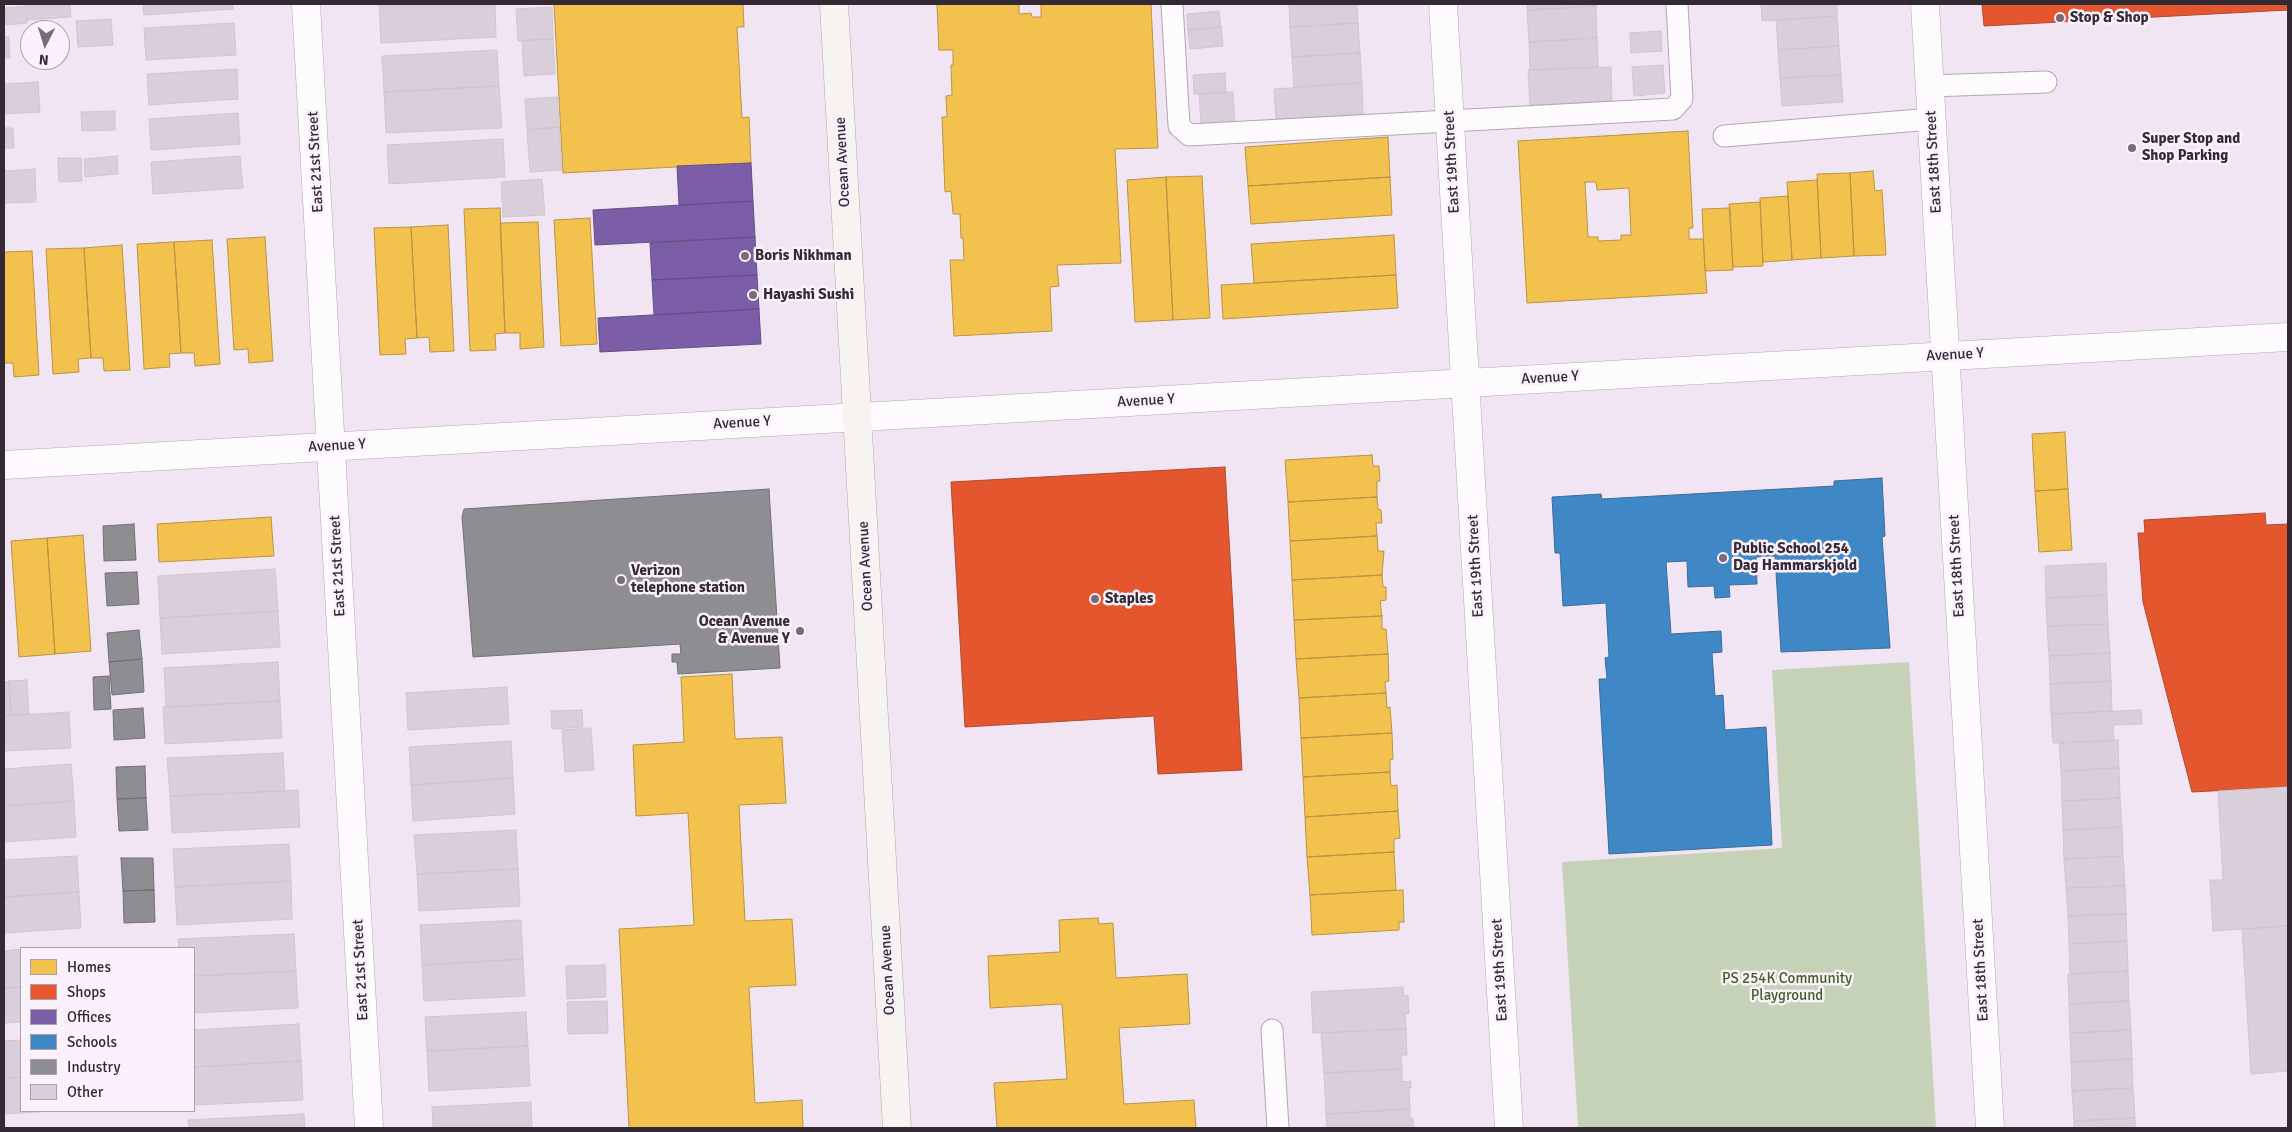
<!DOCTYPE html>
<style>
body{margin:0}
#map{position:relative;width:2292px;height:1132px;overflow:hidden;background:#f2e5f3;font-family:Signika,sans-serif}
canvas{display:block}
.frame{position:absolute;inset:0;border:5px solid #332a34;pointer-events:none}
.legend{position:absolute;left:20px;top:947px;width:175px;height:165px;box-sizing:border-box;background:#fbf1fc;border:1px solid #aba1ac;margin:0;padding:6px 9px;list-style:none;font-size:15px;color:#332a34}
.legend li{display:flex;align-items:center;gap:10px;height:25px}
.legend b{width:25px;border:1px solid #aba1ac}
.north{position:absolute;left:20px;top:20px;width:50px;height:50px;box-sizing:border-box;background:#fbf1fc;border:1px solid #aba1ac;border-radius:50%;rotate:185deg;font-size:14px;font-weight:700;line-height:20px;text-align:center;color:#332a34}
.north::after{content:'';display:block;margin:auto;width:18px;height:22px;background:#766b77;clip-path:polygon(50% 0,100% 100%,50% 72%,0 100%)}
</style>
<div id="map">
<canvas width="2292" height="1132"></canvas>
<div class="frame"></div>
<ul class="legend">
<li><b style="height:14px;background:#f2c14e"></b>Homes</li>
<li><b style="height:14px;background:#e4572e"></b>Shops</li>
<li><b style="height:14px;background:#7b5ea7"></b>Offices</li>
<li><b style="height:14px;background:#3f88c5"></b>Schools</li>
<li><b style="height:14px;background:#8d8d92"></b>Industry</li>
<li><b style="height:14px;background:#d9cfda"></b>Other</li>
</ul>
<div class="north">N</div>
</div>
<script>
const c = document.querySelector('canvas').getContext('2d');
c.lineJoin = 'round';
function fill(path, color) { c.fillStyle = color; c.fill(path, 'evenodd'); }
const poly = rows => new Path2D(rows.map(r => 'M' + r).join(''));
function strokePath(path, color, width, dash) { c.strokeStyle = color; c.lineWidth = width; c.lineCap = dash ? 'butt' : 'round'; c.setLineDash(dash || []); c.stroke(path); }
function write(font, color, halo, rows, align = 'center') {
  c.font = font + ' Signika,sans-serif'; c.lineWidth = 5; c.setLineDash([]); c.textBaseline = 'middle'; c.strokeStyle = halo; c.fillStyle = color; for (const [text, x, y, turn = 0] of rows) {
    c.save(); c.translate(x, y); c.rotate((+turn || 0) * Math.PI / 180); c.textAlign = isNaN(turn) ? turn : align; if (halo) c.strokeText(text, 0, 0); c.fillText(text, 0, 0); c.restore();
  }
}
fill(poly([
 [1909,662,1936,1128,1578,1128,1562,862,1782,848,1772,670]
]), '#c6d2b8');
const homes = poly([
 [554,4,743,4,744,27,737,27,742,118,749,117,751,163,563,173,554,4],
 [937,4,1019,4,1019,14,1031,13,1032,17,1041,17,1041,4,1151,4,1158,148,1115,149,1121,263,1057,265,1059,286,1050,287,1052,331,954,336,950,260,964,260,963,238,961,238,960,214,953,214,951,191,945,192,942,117,947,117,946,96,952,95,951,65,953,65,953,50,939,50,937,4],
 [1688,131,1693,228,1689,228,1689,239,1703,239,1707,293,1527,303,1518,141,1688,131],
 [1585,182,1596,182,1597,190,1629,188,1631,235,1621,235,1621,240,1598,241,1598,237,1588,237,1585,182],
 [1388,137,1390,177,1248,186,1245,147,1388,137],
 [1873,171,1875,191,1882,190,1886,255,1854,256,1850,173,1873,171],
 [1850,173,1854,256,1821,258,1817,174,1850,173],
 [1202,176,1210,318,1173,320,1166,177,1202,176],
 [1166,177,1173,320,1135,322,1127,180,1166,177],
 [1390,177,1392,215,1251,224,1248,186,1390,177],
 [1817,180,1821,258,1792,260,1787,182,1817,180],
 [1788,196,1792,260,1763,262,1760,198,1788,196],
 [1760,202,1763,266,1733,267,1729,204,1760,202],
 [500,208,505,333,495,334,496,350,470,351,464,209,500,208],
 [1730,208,1733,270,1705,271,1702,209,1730,208],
 [590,218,597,344,561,346,554,220,590,218],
 [538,222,544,347,520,349,520,333,505,333,500,223,538,222],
 [448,225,454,351,430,352,429,337,417,338,411,227,448,225],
 [411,227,417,338,405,339,406,354,380,355,374,228,411,227],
 [1394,235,1396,275,1254,283,1251,244,1394,235],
 [265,237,273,361,249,363,248,349,234,350,227,239,265,237],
 [212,240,220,364,195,366,194,353,181,353,174,242,212,240],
 [174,242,181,353,169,354,170,367,144,369,137,244,174,242],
 [122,245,130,370,104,371,103,358,91,358,84,248,122,245],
 [84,248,91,358,78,359,79,372,53,374,46,249,84,248],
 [32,251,39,375,14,377,13,363,4,363,4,252,32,251],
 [1396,275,1398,308,1223,319,1221,285,1396,275],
 [2065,432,2068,489,2035,491,2032,434,2065,432],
 [1372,455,1373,466,1379,466,1380,481,1377,481,1377,497,1288,502,1285,460,1372,455],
 [2068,489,2072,550,2039,552,2035,491,2068,489],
 [1377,497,1378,509,1381,510,1382,523,1376,523,1377,536,1290,541,1288,502,1377,497],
 [271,517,274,556,159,562,157,524,271,517],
 [83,535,91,651,55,654,47,538,83,535],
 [1377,536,1378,551,1384,551,1382,575,1292,580,1290,541,1377,536],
 [47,538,55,654,19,657,11,541,47,538],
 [1382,575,1383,587,1386,587,1386,600,1380,601,1382,616,1294,620,1292,580,1382,575],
 [1382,616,1382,629,1386,629,1388,654,1296,659,1294,620,1382,616],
 [1388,654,1389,681,1385,682,1386,693,1299,698,1296,659,1388,654],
 [732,674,735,739,782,737,786,803,739,805,745,921,792,919,796,985,749,987,755,1103,802,1100,803,1128,629,1128,619,929,694,925,688,813,636,816,633,745,684,742,681,677,732,674],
 [1386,693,1387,708,1390,707,1392,733,1301,738,1299,698,1386,693],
 [1392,733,1393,759,1390,760,1390,772,1303,777,1301,738,1392,733],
 [1390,772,1391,786,1397,785,1398,811,1305,817,1303,777,1390,772],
 [1398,811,1400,838,1394,839,1394,852,1307,857,1305,817,1398,811],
 [1394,852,1396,890,1310,895,1307,857,1394,852],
 [1403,890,1404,922,1399,922,1399,930,1312,935,1310,895,1403,890],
 [1098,918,1099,924,1113,923,1116,978,1187,974,1190,1024,1119,1028,1124,1104,1194,1100,1196,1128,997,1128,994,1083,1067,1079,1062,1004,990,1008,988,956,1060,952,1059,920,1098,918]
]);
fill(homes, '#f2c14e');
strokePath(homes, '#b99446', 1);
const shops = poly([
 [1982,4,2288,4,2288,10,1984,26,1982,4],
 [1225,467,1242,770,1158,774,1154,716,965,727,951,482,1225,467],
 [2265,513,2266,525,2288,524,2288,787,2192,792,2143,602,2138,533,2145,533,2144,520,2265,513]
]);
fill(shops, '#e4572e');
strokePath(shops, '#af4a30', 1);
const offices = poly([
 [751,163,753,201,679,205,677,166,751,163],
 [753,201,755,237,595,245,593,210,753,201],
 [755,237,757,275,652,280,650,243,755,237],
 [757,275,759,309,654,315,652,280,757,275],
 [759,309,761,344,600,352,598,318,759,309]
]);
fill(offices, '#7b5ea7');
strokePath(offices, '#654e84', 1);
const schools = poly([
 [1882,478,1885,536,1882,537,1890,648,1781,652,1775,556,1756,557,1757,584,1729,585,1730,597,1715,598,1714,586,1688,587,1687,561,1666,562,1671,634,1721,631,1722,652,1712,653,1715,696,1723,695,1725,730,1766,727,1772,845,1609,854,1599,679,1607,679,1605,658,1609,657,1606,603,1563,606,1560,553,1555,553,1552,497,1601,494,1602,499,1834,486,1834,481,1882,478]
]);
fill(schools, '#3f88c5');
strokePath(schools, '#3b6c9a', 1);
const industry = poly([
 [769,489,780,668,678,674,677,662,672,662,672,654,681,654,680,644,473,657,462,517,464,509,769,489],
 [134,524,136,560,104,561,103,526,134,524],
 [137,572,139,604,107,606,105,573,137,572],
 [139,630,142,659,109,662,107,633,139,630],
 [142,659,144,692,112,695,109,662,142,659],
 [109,676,111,709,94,710,93,677,109,676],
 [143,708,145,738,114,740,113,710,143,708],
 [145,766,146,798,117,799,116,767,145,766],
 [146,798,148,830,119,831,117,799,146,798],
 [121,858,153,858,154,890,123,891,121,858],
 [154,890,155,922,124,923,123,891,154,890]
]);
fill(industry, '#8d8d92');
strokePath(industry, '#726f76', 1);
const building = poly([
 [27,4,70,4,71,17,27,20,27,23,6,25,5,8,27,6,27,4],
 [143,4,233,4,233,9,144,15,143,4],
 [379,4,495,4,496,37,381,43,379,4],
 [1289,4,1357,4,1358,23,1290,27,1289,4],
 [1527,4,1596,4,1596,6,1527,10,1527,4],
 [1761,4,1837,4,1837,16,1762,21,1761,4],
 [1596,6,1597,38,1529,42,1527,10,1596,6],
 [552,7,553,39,518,41,516,9,552,7],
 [1219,11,1221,27,1188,30,1187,14,1219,11],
 [1837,16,1839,46,1778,50,1776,20,1837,16],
 [111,19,113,45,78,47,76,21,111,19],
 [234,23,236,55,146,60,144,28,234,23],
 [1358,23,1360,53,1292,57,1290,27,1358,23],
 [1221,27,1223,46,1190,49,1188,30,1221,27],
 [1661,31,1662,51,1631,53,1630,33,1661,31],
 [4,37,9,37,10,58,4,58,4,37],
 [1597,38,1598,67,1530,70,1529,42,1597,38],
 [553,39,555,74,524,76,522,40,553,39],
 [1839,46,1841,75,1780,78,1778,50,1839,46],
 [497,50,499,86,384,92,382,56,497,50],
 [1360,53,1362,83,1294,87,1292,57,1360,53],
 [1663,65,1665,93,1634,96,1632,67,1663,65],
 [1611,67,1612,101,1530,105,1528,70,1611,67],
 [237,69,238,99,149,105,147,74,237,69],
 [1225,73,1226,92,1194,94,1193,75,1225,73],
 [1841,75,1843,102,1782,106,1780,78,1841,75],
 [38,82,40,112,4,114,4,84,38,82],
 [1362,83,1363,114,1276,120,1274,89,1362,83],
 [499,86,502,128,386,133,384,92,499,86],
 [1233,92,1235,123,1201,124,1199,94,1233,92],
 [557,97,559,127,527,130,525,99,557,97],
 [115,111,115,130,82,131,81,112,115,111],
 [238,113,240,144,151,150,149,119,238,113],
 [559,127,562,170,530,172,527,130,559,127],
 [4,128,13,128,14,148,4,148,4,128],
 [503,139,505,177,389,184,387,145,503,139],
 [117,156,118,174,85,177,84,159,117,156],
 [240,156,243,188,153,194,151,162,240,156],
 [58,158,81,158,82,181,59,182,58,158],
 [35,169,36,202,4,203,4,171,35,169],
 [542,179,545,215,503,217,501,182,542,179],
 [2106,563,2107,595,2046,598,2045,566,2106,563],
 [275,569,278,611,160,618,158,576,275,569],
 [2107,595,2108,624,2047,626,2046,598,2107,595],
 [278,611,280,647,162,654,160,618,278,611],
 [2108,624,2110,653,2049,656,2047,626,2108,624],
 [2110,653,2111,681,2050,684,2049,656,2110,653],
 [278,662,280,701,166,707,164,668,278,662],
 [27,680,29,714,11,715,9,681,27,680],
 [9,681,11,715,4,716,4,682,9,681],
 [2111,681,2112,711,2051,714,2050,684,2111,681],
 [507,687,509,724,408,730,406,693,507,687],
 [280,701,282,738,165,744,163,707,280,701],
 [582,710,583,727,552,729,551,711,582,710],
 [2141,710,2142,724,2113,725,2114,741,2053,743,2051,714,2141,710],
 [69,712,71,748,4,751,4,716,69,712],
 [591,728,594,770,565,772,562,730,591,728],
 [2118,740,2119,768,2061,771,2059,743,2118,740],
 [511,741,513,778,411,785,409,747,511,741],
 [283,753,285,791,170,796,167,758,283,753],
 [71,764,74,801,4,806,4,769,71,764],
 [2119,768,2120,798,2062,801,2061,771,2119,768],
 [513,778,515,814,413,821,411,785,513,778],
 [2288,787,2288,926,2213,931,2210,880,2223,880,2218,791,2288,787],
 [298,790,300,827,172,833,170,796,298,790],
 [2120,798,2122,827,2063,830,2062,801,2120,798],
 [74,801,76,837,4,842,4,806,74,801],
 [2122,827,2123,856,2064,859,2063,830,2122,827],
 [516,830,518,869,417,874,414,835,516,830],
 [289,844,291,881,175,887,173,849,289,844],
 [77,856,79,892,4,897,4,860,77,856],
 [2123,856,2125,886,2066,888,2064,859,2123,856],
 [518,869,520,906,419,911,417,874,518,869],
 [291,881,292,919,177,925,175,887,291,881],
 [2125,886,2126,914,2068,916,2066,888,2125,886],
 [79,892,81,928,4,933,4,897,79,892],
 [2126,914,2127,941,2069,944,2068,916,2126,914],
 [521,920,523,959,422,965,420,925,521,920],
 [2288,926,2288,1071,2251,1074,2242,929,2288,926],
 [294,934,296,971,194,976,194,948,179,948,178,939,294,934],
 [2127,941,2128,971,2070,974,2069,944,2127,941],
 [21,949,21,987,4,988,4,951,21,949],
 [523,959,525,996,424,1001,422,965,523,959],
 [605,965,606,997,567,999,566,966,605,965],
 [296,971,298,1008,194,1013,194,976,296,971],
 [2128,971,2129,1001,2069,1004,2068,974,2128,971],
 [21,987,21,1022,4,1023,4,988,21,987],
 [1403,987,1404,996,1408,995,1409,1014,1405,1014,1406,1029,1313,1033,1311,992,1403,987],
 [607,1001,608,1033,568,1034,567,1002,607,1001],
 [2129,1001,2131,1030,2070,1033,2069,1004,2129,1001],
 [526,1012,528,1046,427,1051,425,1017,526,1012],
 [299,1024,301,1061,194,1067,194,1030,299,1024],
 [1406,1029,1407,1055,1401,1055,1402,1069,1324,1073,1321,1033,1406,1029],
 [2131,1030,2132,1059,2071,1062,2070,1033,2131,1030],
 [21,1040,21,1077,4,1079,4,1041,21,1040],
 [528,1046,530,1086,429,1091,427,1051,528,1046],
 [2132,1059,2133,1088,2072,1091,2071,1062,2132,1059],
 [301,1061,303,1100,194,1105,194,1067,301,1061],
 [1402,1069,1402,1082,1411,1081,1411,1088,1409,1088,1410,1109,1326,1114,1324,1073,1402,1069],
 [21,1077,21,1111,53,1111,4,1114,4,1079,21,1077],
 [2133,1088,2135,1118,2074,1121,2072,1091,2133,1088],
 [531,1102,532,1128,433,1128,432,1107,531,1102],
 [1410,1109,1410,1118,1413,1118,1413,1128,1327,1128,1326,1114,1410,1109],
 [304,1114,305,1128,189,1128,188,1120,304,1114],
 [2135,1118,2135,1128,2074,1128,2074,1121,2135,1118]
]);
fill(building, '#d9cfda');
strokePath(building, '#cfc5d0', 1);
const service = poly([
 [1172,4,1179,126,1189,135,1673,109,1682,99,1677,4],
 [1930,86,2046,82],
 [1724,136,1932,119],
 [1272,1030,1278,1128]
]);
const minor = poly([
 [306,4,369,1128],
 [1443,4,1509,1128],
 [1925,4,1990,1128],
 [4,465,2288,337]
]);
const secondary = poly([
 [834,4,897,1128]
]);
strokePath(service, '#b1a7b3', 23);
strokePath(minor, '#b1a7b3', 29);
strokePath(secondary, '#b1a7b3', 29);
strokePath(service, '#fdfbfd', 21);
strokePath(minor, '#fdfbfd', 28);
strokePath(secondary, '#f7f3f0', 28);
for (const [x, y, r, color] of [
 [2060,18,5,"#766b77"],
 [2132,148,5,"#766b77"],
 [745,256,5,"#766b77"],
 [753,295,5,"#766b77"],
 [1723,558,5,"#766b77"],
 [621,580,5,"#766b77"],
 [1095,599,5,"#766b77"],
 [800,631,5,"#766b77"]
]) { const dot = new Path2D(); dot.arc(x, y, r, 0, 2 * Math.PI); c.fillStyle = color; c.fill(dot); strokePath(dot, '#fbf1fc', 2); }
write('bold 15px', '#332a34', '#fbf1fc', [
 ["Stop & Shop",2070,18],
 ["Super Stop and",2142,139],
 ["Shop Parking",2142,156],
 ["Boris Nikhman",755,256],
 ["Hayashi Sushi",763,295],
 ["Public School 254",1733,549],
 ["Dag Hammarskjold",1733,566],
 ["Verizon",631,571],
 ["telephone station",631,588],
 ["Staples",1105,599],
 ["Ocean Avenue",790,622,"right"],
 ["& Avenue Y",790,639,"right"]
], 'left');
write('15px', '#332a34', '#fbf1fc', [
 ["East 21st Street",316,162,-93],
 ["Ocean Avenue",843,162,-93],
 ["East 19th Street",1452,162,-93],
 ["East 18th Street",1934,162,-93],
 ["Avenue Y",1955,355,-3],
 ["Avenue Y",1550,378,-3],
 ["Avenue Y",1146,401,-3],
 ["Avenue Y",742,423,-3],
 ["Avenue Y",337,446,-3],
 ["East 21st Street",338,566,-93],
 ["Ocean Avenue",866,566,-93],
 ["East 19th Street",1476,566,-93],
 ["East 18th Street",1957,566,-93],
 ["East 21st Street",361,970,-93],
 ["Ocean Avenue",888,970,-93],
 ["East 19th Street",1500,970,-93],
 ["East 18th Street",1981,970,-93]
]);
write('15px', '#416023', '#fbf1fc', [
 ["PS 254K Community",1787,979],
 ["Playground",1787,996]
]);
</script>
